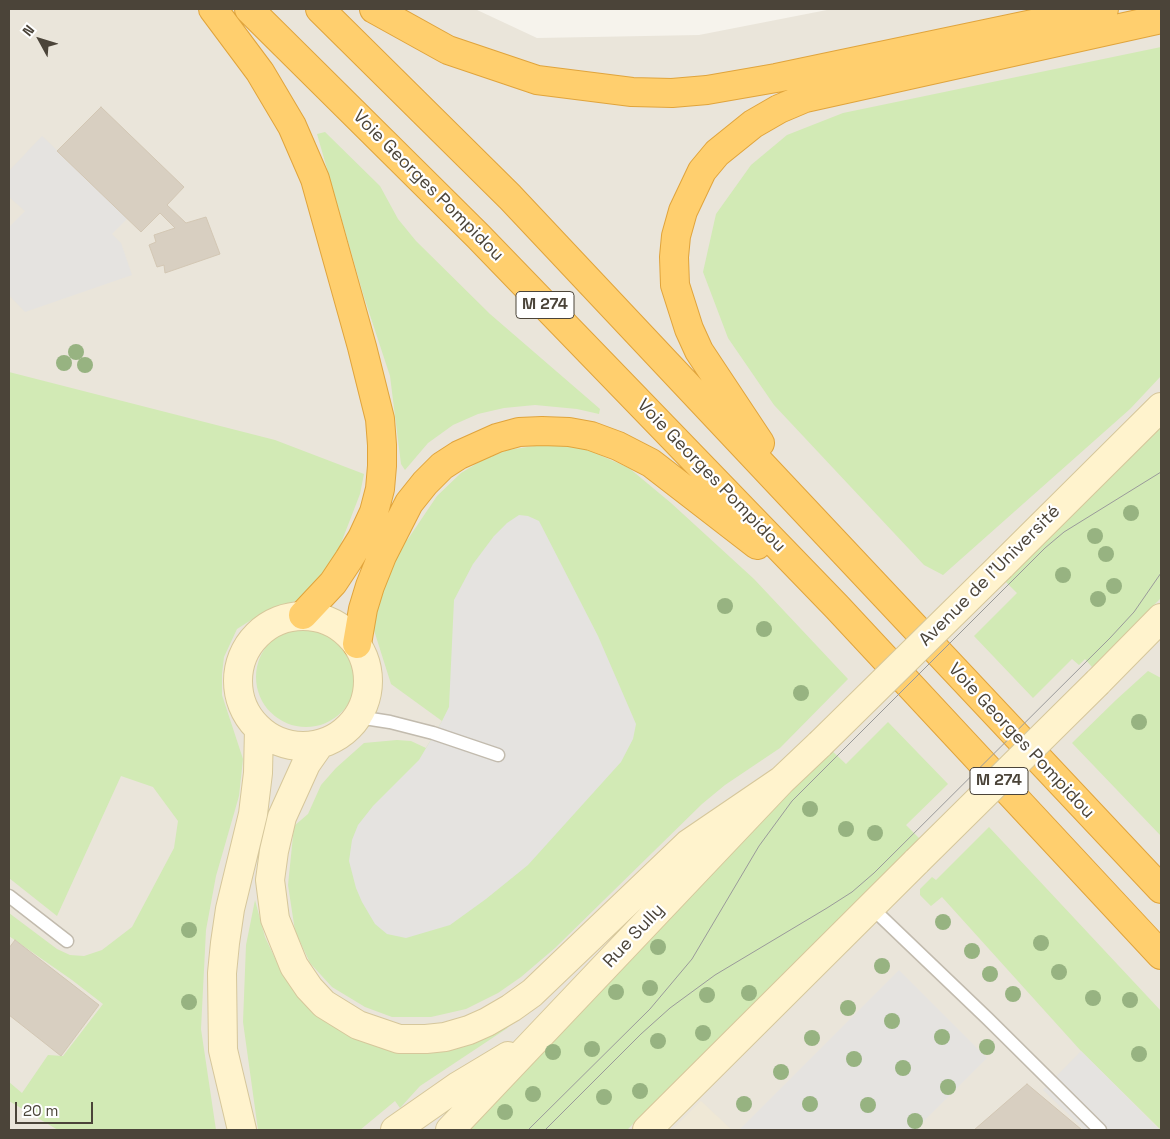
<!DOCTYPE html>
<meta charset="utf-8">
<style>
body{margin:0}
#map{position:relative;width:1170px;height:1139px;overflow:hidden;background:#f6f3ec;font-family:"Space Grotesk",sans-serif}
canvas{display:block}
.frame{position:absolute;inset:0;border:10px solid #4b4439;pointer-events:none}
.north{position:absolute;left:15px;top:15px;width:50px;height:50px;-webkit-text-stroke:4px #fff;paint-order:stroke;rotate:309deg;font-size:14px;font-weight:700;line-height:20px;text-align:center;color:#4b4439}
.north::after{content:'';display:block;margin:auto;width:18px;height:22px;background:#4b4439;clip-path:polygon(50% 0,100% 100%,50% 72%,0 100%)}
.scale{position:absolute;left:15px;top:1102px;width:78px;height:22px;box-sizing:border-box;border:2px solid #4b4439;border-top:0;padding-left:6px;font-size:15px;line-height:18px;white-space:nowrap;color:#4b4439;-webkit-text-stroke:4px #fff;paint-order:stroke}
</style>
<div id="map">
<canvas width="1170" height="1139"></canvas>
<div class="frame"></div>
<div class="north">N</div>
<div class="scale">20 m</div>
</div>
<script>
const c = document.querySelector('canvas').getContext('2d');
c.lineJoin = 'round';
function fill(path, color) { c.fillStyle = color; c.fill(path, 'evenodd'); }
const poly = rows => new Path2D(rows.map(r => 'M' + r).join(''));
function strokePath(path, color, width, dash) { c.strokeStyle = color; c.lineWidth = width; c.lineCap = dash ? 'butt' : 'round'; c.setLineDash(dash || []); c.stroke(path); }
function write(font, color, halo, rows, align = 'center') {
  c.font = font + ' "Space Grotesk",sans-serif'; c.lineWidth = 4.5; c.setLineDash([]); c.textBaseline = 'middle'; c.strokeStyle = halo; c.fillStyle = color; for (const [text, x, y, turn = 0] of rows) {
    c.save(); c.translate(x, y); c.rotate((+turn || 0) * Math.PI / 180); c.textAlign = isNaN(turn) ? turn : align; if (halo) c.strokeText(text, 0, 0); c.fillText(text, 0, 0); c.restore();
  }
}
fill(poly([
 [9,9,475,9,537,38,699,35,832,9,1161,9,1161,1130,9,1130]
]), '#eae5da');
fill(poly([
 [701,1101,732,1130,672,1130]
]), '#efe8d6');
fill(poly([
 [1161,47,1161,376,1130,409,943,575,924,565,774,405,728,338,703,272,716,214,751,165,787,135,843,113],
 [325,132,380,186,398,219,416,241,490,314,600,409,599,414,577,409,535,405,504,408,478,414,453,425,428,443,405,470,401,464,390,376,364,297,317,134],
 [9,372,275,440,364,474,360,494,338,551,310,593,296,601,284,604,259,615,237,629,224,657,222,674,222,695,243,759,239,796,216,876,206,930,201,1029,216,1130,58,1130,9,1101,9,1082,22,1093,48,1055,63,1056,103,1004,72,980,9,936,9,913,57,949,70,955,84,956,102,950,132,927,174,848,178,821,153,787,121,776,57,916,9,878],
 [1161,421,1161,598,1092,667,1085,659,1079,665,1072,659,1033,698,974,636,1017,593,1003,579],
 [547,444,586,449,629,468,671,503,754,579,848,679,780,748,725,785,702,804,555,948,521,977,498,993,466,1009,431,1017,392,1017,365,1007,332,987,310,963,295,931,288,885,294,826,308,814,321,785,336,768,364,743,397,740,411,741,426,748,442,721,391,684,372,624,383,588,399,546,408,539,437,496,461,473,484,459,508,450],
 '256 677a50 50 0 1 1 100 0a50 50 0 1 1-100 0Z',
 [1148,671,1161,678,1161,836,1072,743,1116,700],
 [888,722,948,784,906,825,920,839,627,1130,470,1130,751,830,831,750,846,764],
 [989,827,1161,1011,1161,1130,1081,1051,942,897,931,906,920,895,920,889,932,877,936,880],
 [255,900,265,937,281,971,336,1027,364,1042,390,1050,467,1042,509,1027,420,1086,400,1108,395,1101,360,1130,258,1130,243,1022,246,945]
]), '#d2eab5');
fill(poly([
 [42,136,128,218,112,234,121,243,132,275,25,312,9,295,9,227,25,211,9,197,9,171],
 [519,515,528,516,539,521,598,636,636,724,633,739,621,762,528,865,486,899,450,925,406,938,387,934,375,924,362,902,356,888,349,861,352,840,358,825,373,806,419,760,442,721,449,707,454,600,473,564,494,536,507,523],
 [899,970,987,1058,915,1130,739,1130],
 [1081,1051,1160,1130,1085,1130,1043,1090]
]), '#e5e3e0');
const building = poly([
 [101,107,184,187,167,205,186,223,206,217,220,254,165,273,164,265,157,267,149,245,156,242,154,235,175,228,160,213,141,232,57,151,101,107],
 [15,940,99,1005,61,1056,9,1015,9,948,15,940],
 [1027,1084,1082,1130,974,1130,1027,1084]
]);
fill(building, '#d8cfc1');
strokePath(building, '#d3c7b4', 1);
const lane = poly([
 [358,717,390,722,433,733,498,755],
 [9,896,67,941],
 [871,907,988,1019,1100,1130]
]);
const secondary = poly([
 [1001,566,1161,407],
 '238 681a65 65 0 1 1 130 0a65 65 0 1 1-130 0Z',
 [1098,682,1161,618],
 [320,744,306,764,282,817,274,851,270,880,275,919,294,966,309,988,324,1004,358,1025,399,1039,426,1039,445,1037,469,1030,487,1022,511,1008,532,993,688,844,782,780],
 [242,1130,223,1050,222,973,225,943,230,909,253,814,258,773,259,729],
 [395,1130,458,1086,508,1056],
 [450,1130,782,780,820,744],
 [647,1130,917,861]
]);
const highway = poly([
 [213,9,260,72,292,126,315,179,362,347,380,419,382,445,382,466,380,489,374,512,362,538,349,559,333,583,303,615],
 [249,9,478,236,837,607,1161,955],
 [320,9,510,197,1161,889],
 [374,9,448,50,537,80,632,92,672,93,707,90,776,78,1104,9],
 [760,443,699,351,689,329,675,285,674,257,676,236,683,211,702,171,717,153,753,124,779,109,805,98,1161,19],
 [357,644,363,609,370,586,382,556,409,503,425,483,442,466,459,455,497,438,519,432,542,431,569,432,591,436,618,446,651,463,757,545]
]);
strokePath(lane, '#c2bbae', 15);
strokePath(secondary, '#d6c79b', 30);
strokePath(highway, '#e0a43c', 30);
strokePath(lane, '#fff', 12);
strokePath(secondary, '#fff3cd', 28);
strokePath(highway, '#ffcf6e', 28);
strokePath(poly([
 [528,1130,650,1009,692,959,759,846,792,801,1045,548,1064,532,1161,472],
 [545,1130,641,1034,670,1008,715,975,827,908,852,892,874,873,1110,638,1134,612,1161,573]
]), '#9a9a9a', 1);
const secondaryBridge = poly([
 [820,744,1001,566],
 [917,861,1098,682]
]);
strokePath(secondaryBridge, '#d6c79b', 30, []);
strokePath(secondaryBridge, '#fff3cd', 28);
c.fillStyle = '#97b381';
for (const [x, y] of [
 [76,352],
 [64,363],
 [85,365],
 [1131,513],
 [1095,536],
 [1106,554],
 [1063,575],
 [1114,586],
 [1098,599],
 [725,606],
 [764,629],
 [801,693],
 [1139,722],
 [810,809],
 [846,829],
 [875,833],
 [943,922],
 [189,930],
 [1041,943],
 [658,947],
 [972,951],
 [882,966],
 [1059,972],
 [990,974],
 [650,988],
 [616,992],
 [749,993],
 [1013,994],
 [707,995],
 [1093,998],
 [1130,1000],
 [189,1002],
 [848,1008],
 [892,1021],
 [703,1033],
 [942,1037],
 [812,1038],
 [658,1041],
 [987,1047],
 [592,1049],
 [553,1052],
 [1139,1054],
 [854,1059],
 [903,1068],
 [781,1072],
 [948,1087],
 [640,1091],
 [533,1094],
 [604,1097],
 [744,1104],
 [810,1104],
 [868,1105],
 [505,1112],
 [915,1121]
]) { c.beginPath(); c.arc(x, y, 8, 0, 2 * Math.PI); c.fill(); }
for (const [x, y, w] of [
 [545,305,58],
 [999,781,58]
]) { const box = new Path2D(); box.roundRect(x - w / 2, y - 13.5, w, 27, 4); c.fillStyle = '#fff'; c.fill(box); strokePath(box, '#4b4439', 1); }
write('bold 16px', '#4b4439', null, [
 ["M 274",545,305],
 ["M 274",999,781]
]);
write('18px', '#4b4439', '#fff', [
 ["Voie Georges Pompidou",428,186,45],
 ["Voie Georges Pompidou",711,476,46],
 ["Avenue de l'Université",990,576,-45],
 ["Voie Georges Pompidou",1021,741,47],
 ["Rue Sully",634,936,-47]
]);
</script>
